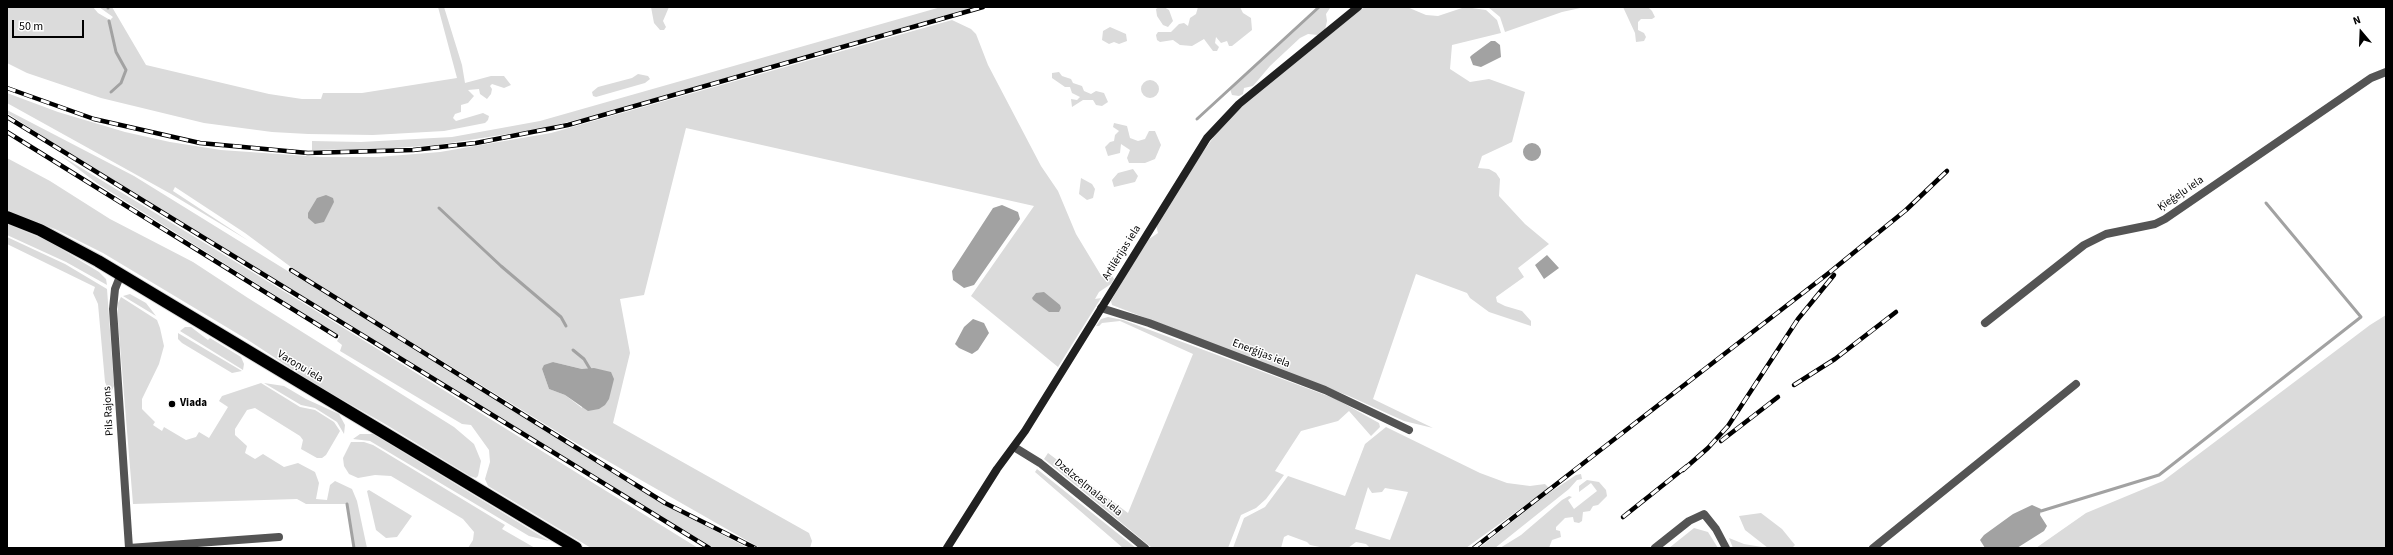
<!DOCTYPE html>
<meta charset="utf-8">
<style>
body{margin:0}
#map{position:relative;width:2393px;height:555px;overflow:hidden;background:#fff;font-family:"Source Sans 3",sans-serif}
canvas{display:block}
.frame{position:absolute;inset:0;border:8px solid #000;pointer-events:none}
.north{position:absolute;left:2341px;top:12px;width:40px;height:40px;-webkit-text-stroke:3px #fff;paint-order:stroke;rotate:341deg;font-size:11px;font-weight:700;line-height:16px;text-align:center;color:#000}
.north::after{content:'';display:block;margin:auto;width:14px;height:18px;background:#000;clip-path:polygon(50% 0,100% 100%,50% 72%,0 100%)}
.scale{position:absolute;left:12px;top:20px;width:72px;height:18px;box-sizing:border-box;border:2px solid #000;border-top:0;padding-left:5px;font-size:12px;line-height:14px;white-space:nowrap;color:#000;-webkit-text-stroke:3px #fff;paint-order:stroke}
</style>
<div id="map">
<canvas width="2393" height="555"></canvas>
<div class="frame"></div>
<div class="north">N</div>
<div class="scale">50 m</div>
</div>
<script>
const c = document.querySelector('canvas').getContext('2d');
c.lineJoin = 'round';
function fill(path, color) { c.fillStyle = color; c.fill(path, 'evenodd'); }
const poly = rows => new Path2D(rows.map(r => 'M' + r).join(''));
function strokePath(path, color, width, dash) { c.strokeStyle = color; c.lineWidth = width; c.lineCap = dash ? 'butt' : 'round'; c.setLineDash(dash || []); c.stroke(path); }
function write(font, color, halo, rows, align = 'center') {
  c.font = font + ' "Source Sans 3",sans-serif'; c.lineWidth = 3; c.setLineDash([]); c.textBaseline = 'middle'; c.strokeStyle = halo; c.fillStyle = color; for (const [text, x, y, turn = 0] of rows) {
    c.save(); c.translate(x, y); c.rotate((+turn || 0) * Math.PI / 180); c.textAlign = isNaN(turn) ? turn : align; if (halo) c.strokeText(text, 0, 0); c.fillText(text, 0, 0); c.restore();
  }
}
fill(poly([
 [7,7,93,7,98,13,110,20,113,17,99,7,112,7,146,65,269,94,302,99,321,99,323,93,362,93,457,78,438,7,444,7,462,65,465,83,491,76,504,76,511,85,504,88,492,84,490,86,492,89,491,94,487,99,480,94,479,89,468,90,474,96,468,103,461,105,461,112,455,114,453,118,456,121,483,113,489,116,488,120,485,123,444,131,373,135,308,134,272,132,204,123,101,98,27,73,7,63],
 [651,7,669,7,663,21,666,27,664,30,660,30,654,23],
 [941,7,974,7,604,113,540,129,437,145,381,149,312,150,312,141,361,142,452,137,540,121],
 [1159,7,1164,7,1169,10,1173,21,1168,27,1163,25,1157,16,1156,9],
 [1198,7,1240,7,1243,13,1251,18,1252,30,1232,46,1229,46,1227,41,1221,43,1216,37,1215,43,1219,47,1217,51,1213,51,1204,39,1192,46,1180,45,1173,40,1160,42,1157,40,1156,35,1158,32,1171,32,1179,24,1184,23,1188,26,1190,18,1196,14],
 [1319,7,1335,7,1330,8,1326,14,1327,21,1325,30,1318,35,1308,34,1300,38,1270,66,1253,86,1244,88,1243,94,1239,96,1232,95,1230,89],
 [1364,7,1407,7,1426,15,1438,16,1465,7,1486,10,1497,20,1501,33,1452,45,1450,69,1470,82,1489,79,1525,92,1512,142,1482,156,1478,168,1489,169,1496,173,1500,179,1499,196,1525,224,1549,244,1518,268,1524,277,1496,297,1497,302,1505,306,1522,311,1531,321,1531,326,1489,312,1470,298,1467,293,1416,274,1373,399,1433,428,1404,421,1349,396,1112,305,1111,301,1125,276,1149,239,1158,233,1156,225,1202,153,1227,119],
 [1488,7,1585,7,1562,12,1505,32,1500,17],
 [1623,7,1648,7,1652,11,1655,17,1652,19,1641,19,1638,22,1638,30,1644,33,1646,37,1644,41,1636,42,1635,33],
 [952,20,971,29,976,34,988,65,1041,166,1058,191,1076,234,1102,277,1109,271,1114,279,1111,284,1099,292,1095,299,1101,298,1058,367,971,296,1034,206,686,128,644,295,620,299,630,353,613,423,809,533,812,541,810,548,760,548,569,439,299,273,245,233,175,187,173,191,249,241,171,194,7,103,7,93,58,112,125,132,170,142,221,150,321,157,378,157,440,152,551,133],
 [553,362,582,369,582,408,565,395,549,389,542,369],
 [1110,27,1126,34,1127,41,1119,44,1114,42,1109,44,1102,40,1103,31],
 [1059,72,1062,76,1071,79,1073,83,1082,86,1084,91,1091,94,1096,91,1104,93,1108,102,1102,106,1096,105,1093,100,1083,100,1072,107,1071,99,1077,100,1080,97,1072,93,1070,87,1065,87,1052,78,1052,73],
 [638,74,648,76,650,79,645,83,596,97,593,96,592,92,598,87,632,78],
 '1141 89a9 9 0 1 1 18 0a9 9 0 1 1-18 0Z',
 [7,110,134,176,671,508,748,548,712,548,47,139,7,113],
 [1114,123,1127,126,1130,138,1138,141,1145,139,1149,131,1155,131,1161,145,1155,159,1145,163,1129,163,1127,158,1130,150,1121,144,1120,153,1108,156,1105,147,1110,142,1114,141,1115,135,1119,131,1113,127],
 [60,155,313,309,698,548,591,548,488,486,485,479,490,462,489,450,471,425,462,424,340,351,342,345,337,341,340,336,98,184],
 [7,158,50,181,110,219,193,262,248,298,454,427,474,444,481,461,478,476,476,478,470,476,385,424,313,383,248,340,103,253,55,229,7,212],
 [1133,169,1138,176,1135,182,1114,187,1112,180,1118,173],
 [1081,178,1092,184,1095,189,1093,198,1087,200,1079,194],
 [7,224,48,241,99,272,106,279,107,285,66,262,7,235],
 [7,237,65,264,107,289,114,386,110,394,105,382,98,304,93,293,95,287,7,244],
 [130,294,146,303,156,316,123,296],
 [121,297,157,320,160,328,164,346,159,364,142,399,142,409,155,422,153,425,162,431,164,427,186,440,196,437,199,432,209,438,228,407,219,401,222,396,261,383,300,407,315,410,334,422,340,431,326,455,322,458,317,458,301,449,303,440,300,436,255,408,247,410,235,429,235,435,247,446,245,453,255,459,263,454,284,467,298,463,315,472,319,483,316,499,327,500,330,485,335,481,352,489,357,501,367,548,354,548,347,504,306,504,297,499,133,504,118,321,118,303],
 [2386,315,2386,548,2036,548,2086,513,2163,481,2370,325],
 [1108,317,1123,320,1336,399,1379,423,1380,427,1371,436,1349,411,1338,421,1301,431,1275,471,1284,475,1266,499,1256,508,1241,515,1228,548,1152,548,1044,459,1048,453,1128,513,1193,354,1120,321,1102,323,1099,326,1096,326,1101,319],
 [185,327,191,327,208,340,210,338,241,357,244,364,243,370,180,331],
 [178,333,242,371,232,373,182,343,178,339],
 [264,383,284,386,306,399,339,414,345,425,344,434,337,422,315,408,301,405],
 [1386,427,1480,473,1507,483,1530,486,1545,484,1549,488,1466,548,1370,548,1366,544,1356,542,1348,548,1325,548,1310,545,1307,542,1288,535,1284,537,1281,548,1233,548,1244,518,1265,507,1288,476,1345,496,1365,444],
 [1368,487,1372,493,1382,492,1385,488,1408,492,1390,540,1355,529],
 [360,434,373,434,549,541,529,536,370,441,353,439],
 [351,442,364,442,373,445,505,525,502,529,535,548,468,548,473,540,474,532,463,519,391,476,375,475,358,478,349,474,344,466,343,458],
 [1037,469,1136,548,1123,548,1035,472],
 [1581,474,1582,479,1577,480,1569,489,1495,548,1479,548,1546,495,1576,475],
 [1587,480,1599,482,1606,490,1607,496,1598,505,1593,506,1590,511,1583,512,1582,521,1579,523,1574,522,1573,517,1565,518,1556,527,1556,530,1560,531,1561,537,1552,540,1549,548,1500,548,1521,535,1562,500,1569,496,1572,497,1568,500,1574,509,1597,491,1591,483,1579,492,1579,486],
 [369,490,412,516,397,537,386,538,376,530,367,491],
 [1761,513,1782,529,1795,545,1792,548,1733,548,1729,538,1744,544,1768,548,1745,530,1739,516],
 [1694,528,1708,532,1718,548,1669,548]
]), '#dbdbdb');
fill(poly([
 [1491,41,1495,41,1500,45,1501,57,1481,67,1473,65,1470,57,1472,55],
 '1523 152a9 9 0 1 1 18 0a9 9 0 1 1-18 0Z',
 [326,195,333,198,334,202,324,222,315,224,308,218,308,213,317,198],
 [1002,205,1018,212,1020,219,974,285,964,288,953,280,952,271,993,208],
 [1547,255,1559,268,1544,279,1535,265],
 [1044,292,1060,305,1061,308,1059,312,1049,312,1033,300,1032,298,1036,293],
 [973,319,984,323,989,333,978,350,972,354,959,348,955,344,964,327],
 [553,362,582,369,594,368,611,372,614,379,609,399,605,405,599,409,588,411,565,395,549,389,542,369,544,365],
 [2032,505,2041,509,2040,515,2047,526,2044,531,2017,548,1985,548,1980,540,1984,535,2013,514]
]), '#a2a2a2');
strokePath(poly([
 [108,8,108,7],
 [109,21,116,52,126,70,121,83,111,92],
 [1197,119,1319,7],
 [439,208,501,266,561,317,566,326],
 [573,350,584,359,590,369],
 [347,504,354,548],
 [2041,511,2159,475,2361,317,2266,203]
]), '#a2a2a2', 3);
const highway = poly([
 [7,217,40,230,98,261,576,548]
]);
strokePath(highway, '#dbdbdb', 14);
strokePath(poly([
 [121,274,115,289,113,309,129,548],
 [1101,308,1149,323,1325,390,1409,430],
 [1985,323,2084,245,2106,234,2155,224,2165,219,2371,78,2386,72],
 [1014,447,1040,463,1145,548],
 [129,548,279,537],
 [1655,548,1689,521,1704,514,1716,529,1726,548],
 [1873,548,2076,384]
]), '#545454', 8);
strokePath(poly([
 [947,548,997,469,1025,431,1207,138,1239,104,1358,7]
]), '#212121', 8);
strokePath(highway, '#000', 12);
const rail = poly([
 [7,88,94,119,200,143,308,153,413,150,476,143,568,125,983,7],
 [7,117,709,548],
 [7,132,336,336],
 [291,270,665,503,755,548],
 [1794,385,1835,359,1896,312],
 [1721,441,1778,397],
 [1683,470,1708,448,1728,426,1798,319,1834,275],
 [1623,517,1687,466],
 [1474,548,1830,272,1906,210,1947,171]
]);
strokePath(rail, '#000', 4.5);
strokePath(rail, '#fff', 3, [9]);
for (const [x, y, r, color] of [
 [172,404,4,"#000"]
]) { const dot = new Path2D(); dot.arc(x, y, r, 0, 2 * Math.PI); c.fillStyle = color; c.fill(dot); strokePath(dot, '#fff', 1.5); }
write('11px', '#000', '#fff', [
 ["Ķieģeļu iela",2181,194,-34],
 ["Artilērijas iela",1122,253,-58],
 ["Enerģijas iela",1261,354,21],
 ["Varoņu iela",300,367,31],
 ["Pils Rajons",109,411,-93],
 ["Dzelzceļmalas iela",1088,488,39]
]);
write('bold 11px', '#000', '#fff', [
 ["Viada",180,404]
], 'left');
</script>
